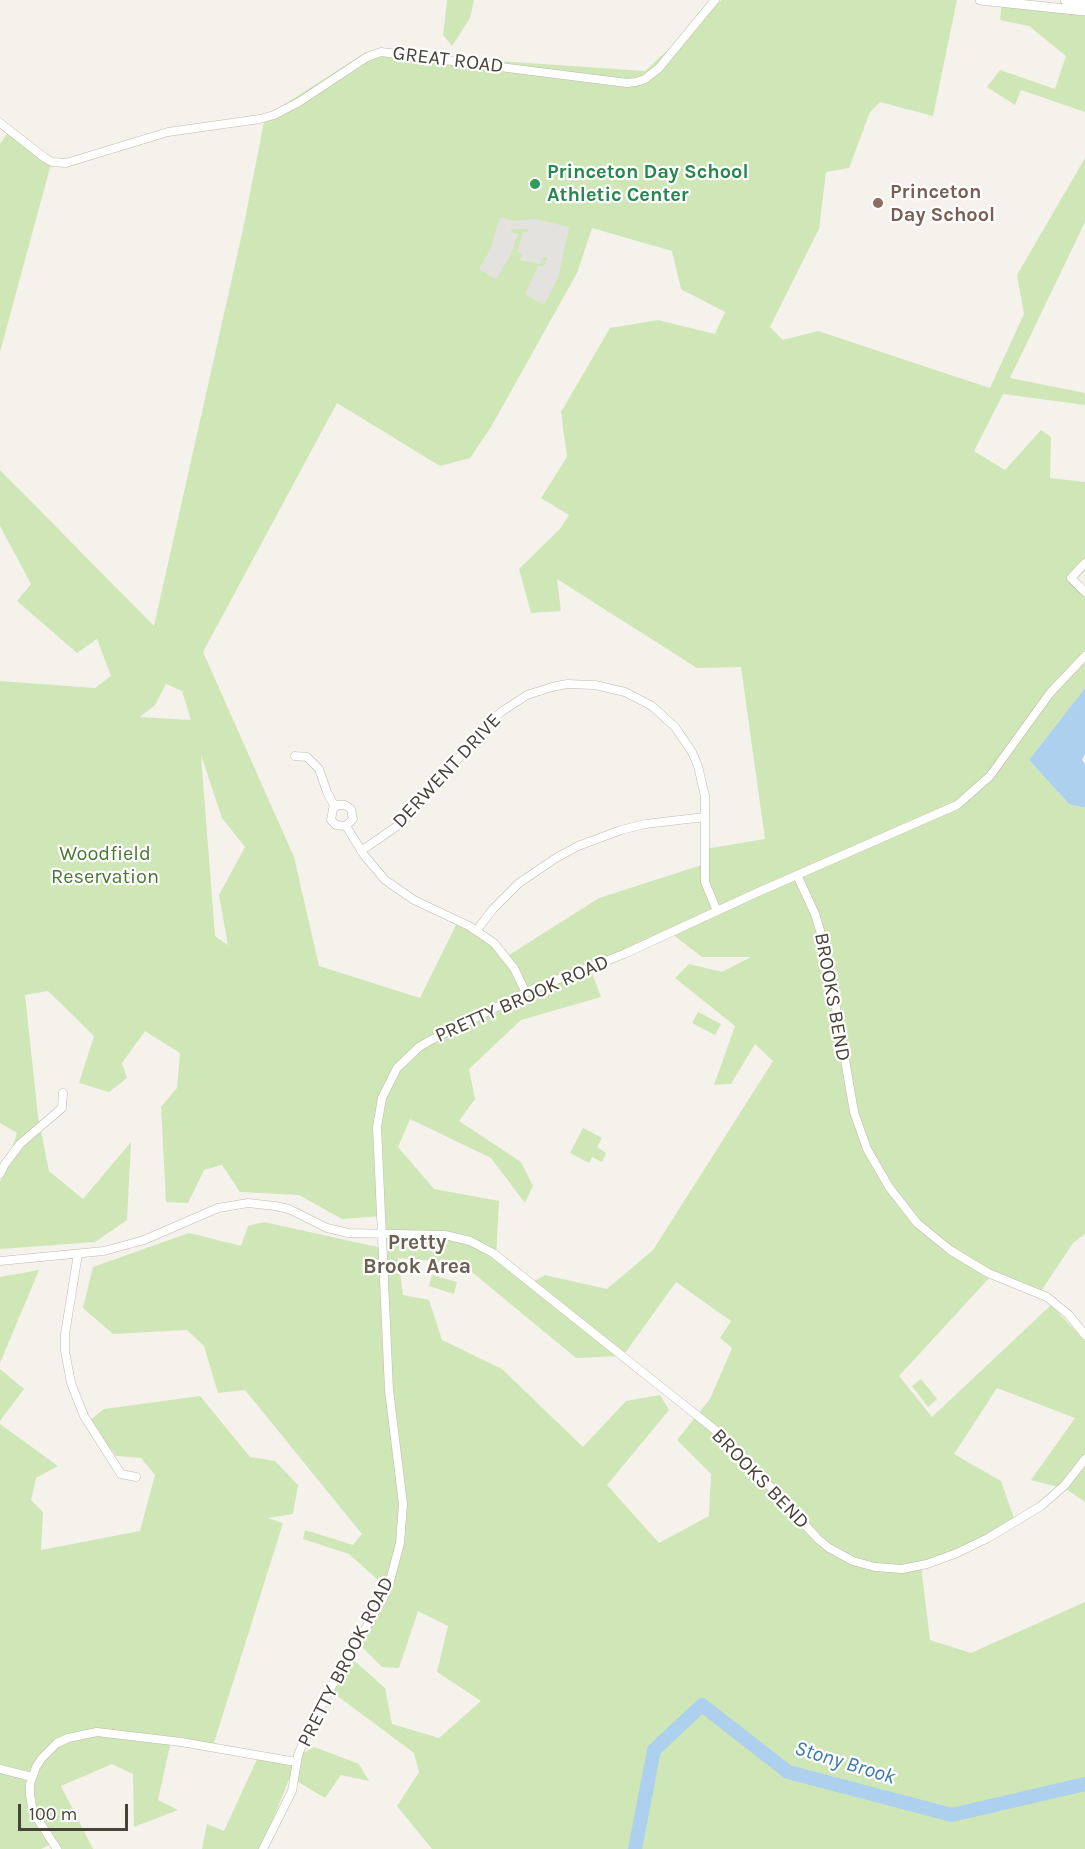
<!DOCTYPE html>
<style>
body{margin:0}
#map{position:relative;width:1085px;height:1849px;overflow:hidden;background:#f4f2eb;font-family:Karla,sans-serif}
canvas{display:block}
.scale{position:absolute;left:18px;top:1804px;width:110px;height:27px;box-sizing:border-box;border:3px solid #484339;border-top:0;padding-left:8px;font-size:18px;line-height:21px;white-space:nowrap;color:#484339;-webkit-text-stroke:4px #fff;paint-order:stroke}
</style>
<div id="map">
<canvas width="1085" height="1849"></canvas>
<div class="scale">100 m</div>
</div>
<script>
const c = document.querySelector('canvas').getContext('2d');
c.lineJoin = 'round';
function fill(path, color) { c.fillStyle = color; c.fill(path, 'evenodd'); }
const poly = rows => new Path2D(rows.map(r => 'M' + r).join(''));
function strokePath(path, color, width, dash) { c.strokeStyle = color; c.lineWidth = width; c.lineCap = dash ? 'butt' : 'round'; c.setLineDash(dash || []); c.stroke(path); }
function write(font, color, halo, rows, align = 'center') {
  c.font = font + ' Karla,sans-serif'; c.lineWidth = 4.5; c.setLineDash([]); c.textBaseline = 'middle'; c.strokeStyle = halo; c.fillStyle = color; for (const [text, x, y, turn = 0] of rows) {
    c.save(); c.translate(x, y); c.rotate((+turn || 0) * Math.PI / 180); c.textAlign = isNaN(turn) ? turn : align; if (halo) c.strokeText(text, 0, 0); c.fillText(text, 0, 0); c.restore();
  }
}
fill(poly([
 [447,0,474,0,470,18,452,46,443,35],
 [722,0,957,0,933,116,880,102,870,112,849,168,826,172,819,229,770,327,783,340,818,331,990,388,1024,314,1017,275,1085,158,1085,222,1010,378,1085,393,1085,405,1003,394,974,451,1005,470,1041,430,1051,437,1050,478,1085,482,1085,571,1074,581,1085,591,1085,688,1029,760,1069,804,1085,808,1085,1234,1073,1243,1037,1297,991,1276,899,1376,932,1417,1051,1305,1085,1341,1085,1502,1066,1489,1031,1480,1075,1418,997,1388,954,1454,1001,1481,1016,1524,921,1566,930,1640,971,1653,1085,1602,1085,1849,432,1849,397,1806,419,1772,414,1753,328,1689,349,1656,385,1688,392,1724,439,1738,481,1701,437,1672,448,1626,418,1611,399,1668,382,1667,358,1643,388,1589,349,1554,303,1539,305,1530,353,1545,362,1534,245,1390,218,1393,204,1346,187,1330,113,1334,83,1308,93,1267,189,1233,241,1246,248,1226,264,1222,382,1248,382,1216,342,1219,299,1195,240,1192,222,1165,204,1170,188,1203,166,1202,161,1107,177,1088,180,1053,145,1031,122,1063,127,1078,109,1092,79,1083,94,1036,48,991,25,995,38,1116,49,1171,83,1199,131,1142,127,1220,95,1242,0,1249,0,1182,17,1133,0,1123,0,681,95,688,111,676,97,639,77,653,17,601,31,584,0,526,0,470,154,626,243,229,265,117,366,52,645,71],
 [592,228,672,251,681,289,725,312,715,334,658,320,610,328,561,412,567,457,541,498,569,515,560,529,519,569,531,613,561,611,557,579,697,668,741,667,765,839,705,849,705,864,599,898,506,957,458,921,420,998,319,966,294,857,203,652,337,403,440,466,470,458,491,427,577,273],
 [166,684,182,691,191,720,140,717,155,705],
 [201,755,222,818,245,847,219,895,228,945,215,936],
 [668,931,702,957,751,957,722,972,689,964,675,978,735,1026,714,1085,731,1084,755,1044,773,1061,653,1250,607,1289,545,1275,529,1284,496,1257,499,1201,434,1189,398,1147,410,1119,491,1158,525,1203,533,1186,521,1162,459,1121,475,1099,469,1069,521,1020,601,997,589,965],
 [398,1258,461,1263,576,1358,623,1356,676,1282,731,1321,720,1338,732,1348,710,1399,677,1440,711,1474,709,1516,659,1543,607,1485,669,1410,660,1395,626,1401,583,1447,502,1369,442,1340,429,1300,403,1295],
 [1002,0,1085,8,1085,112,1021,90,1015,105,987,87,1000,70,1055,89,1066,56,1029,26,1000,20],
 [9,131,51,164,0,352,0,144],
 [698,1012,721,1024,715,1035,692,1023],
 [583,1128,602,1138,597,1147,606,1153,602,1162,592,1157,589,1163,570,1153],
 [39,1270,0,1363,0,1277],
 [432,1275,457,1282,454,1294,429,1286],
 [0,1369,24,1389,0,1421],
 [921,1379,937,1399,928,1407,912,1386],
 [200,1396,250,1457,275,1461,298,1485,293,1514,268,1518,283,1523,213,1746,171,1741,158,1800,178,1810,134,1827,133,1774,112,1764,61,1786,93,1849,53,1849,49,1845,41,1849,0,1849,0,1424,58,1466,36,1478,31,1500,43,1512,41,1550,140,1531,155,1475,141,1458,116,1456,89,1421,104,1409],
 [314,1747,359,1764,369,1781,341,1775,325,1798,290,1777,261,1849,202,1849,207,1824,224,1831,259,1755,293,1759]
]), '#cfe6b7');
fill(poly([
 [500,217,514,221,536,219,569,227,558,278,544,305,525,294,538,266,544,266,547,259,547,257,544,257,540,264,520,260,522,254,517,252,523,232,528,232,527,229,512,229,511,232,518,234,510,256,496,279,479,269,491,248]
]), '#e4e2df');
fill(poly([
 [1085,688,1085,754,1082,760,1085,764,1085,808,1069,804,1029,760]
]), '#acd0ed');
strokePath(poly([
 [635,1849,654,1750,702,1705,788,1772,952,1815,1085,1784]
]), '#acd0ed', 14);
const minor = poly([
 [0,123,45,158,52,162,66,163,168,132,260,119,274,115,299,102,367,57,381,52,627,83,636,82,645,79,659,68,715,0],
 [1085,563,1071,578,1085,592],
 [295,756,307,757,319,769,327,792,335,807],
 [346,826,336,825,331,820,333,809,338,805,345,805,351,809,353,819,346,826,364,855,385,880,414,900,469,926,494,943,514,968,526,993],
 [361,851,403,822,490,722,501,712,527,695,552,687,567,684,595,685,625,692,652,706,675,727,692,752,698,766,705,796,705,882,717,911],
 [797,875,815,914,826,950,854,1112,867,1149,889,1187,917,1223,950,1250,988,1273,1047,1297,1069,1315,1085,1335],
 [477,930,493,909,519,883,556,858,578,846,621,830,645,824,705,817],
 [0,1174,5,1164,20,1144,62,1108,63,1093],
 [78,1254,65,1334,65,1351,71,1383,84,1416,121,1474,136,1477],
 [0,1261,104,1251,144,1240,218,1208,248,1203,275,1206,289,1209,327,1228,348,1233,445,1235,470,1241,493,1253,719,1433,737,1450,818,1539,829,1548,853,1561,875,1567,902,1569,927,1564,957,1553,988,1538,1041,1506,1065,1485,1085,1459],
 [0,1769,32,1777],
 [57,1849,33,1812,30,1795,30,1784,36,1767,41,1759,57,1743,68,1738,97,1732,181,1742,296,1762],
 [263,1849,292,1791,298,1755,310,1727,335,1680,383,1599,390,1581,400,1543,403,1504,389,1390,377,1127,382,1098,397,1068,419,1047,431,1040,535,988,624,954,756,893,957,805,990,776,1050,693,1085,656]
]);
const tertiary = poly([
 [980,0,1085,11],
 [1065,0,1085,2]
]);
strokePath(minor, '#c0baae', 9);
strokePath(tertiary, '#c0baae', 10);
strokePath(minor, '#fff', 8);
strokePath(tertiary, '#fff', 9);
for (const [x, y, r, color] of [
 [535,184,6,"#2e9e5b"],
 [878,203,6,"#8d6e63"]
]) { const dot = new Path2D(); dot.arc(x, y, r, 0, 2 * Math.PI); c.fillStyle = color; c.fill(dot); strokePath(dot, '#fff', 2); }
write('20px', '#484339', '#fff', [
 ["GREAT ROAD",448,60,7],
 ["DERWENT DRIVE",447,771,-47],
 ["BROOKS BEND",832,997,80],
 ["PRETTY BROOK ROAD",522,999,-24],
 ["BROOKS BEND",760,1479,46],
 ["PRETTY BROOK ROAD",346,1662,-63]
]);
write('bold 20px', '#27864d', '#fff', [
 ["Princeton Day School",547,172],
 ["Athletic Center",547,195]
], 'left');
write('bold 20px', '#785e54', '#fff', [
 ["Princeton",890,192],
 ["Day School",890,215]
], 'left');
write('20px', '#48772f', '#fff', [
 ["Woodfield",105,854],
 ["Reservation",105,877]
]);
write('bold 21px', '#6b6151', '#fff', [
 ["Pretty",417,1243],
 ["Brook Area",417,1267]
]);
write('italic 21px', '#3878af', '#fff', [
 ["Stony Brook",845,1763,17]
]);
</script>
